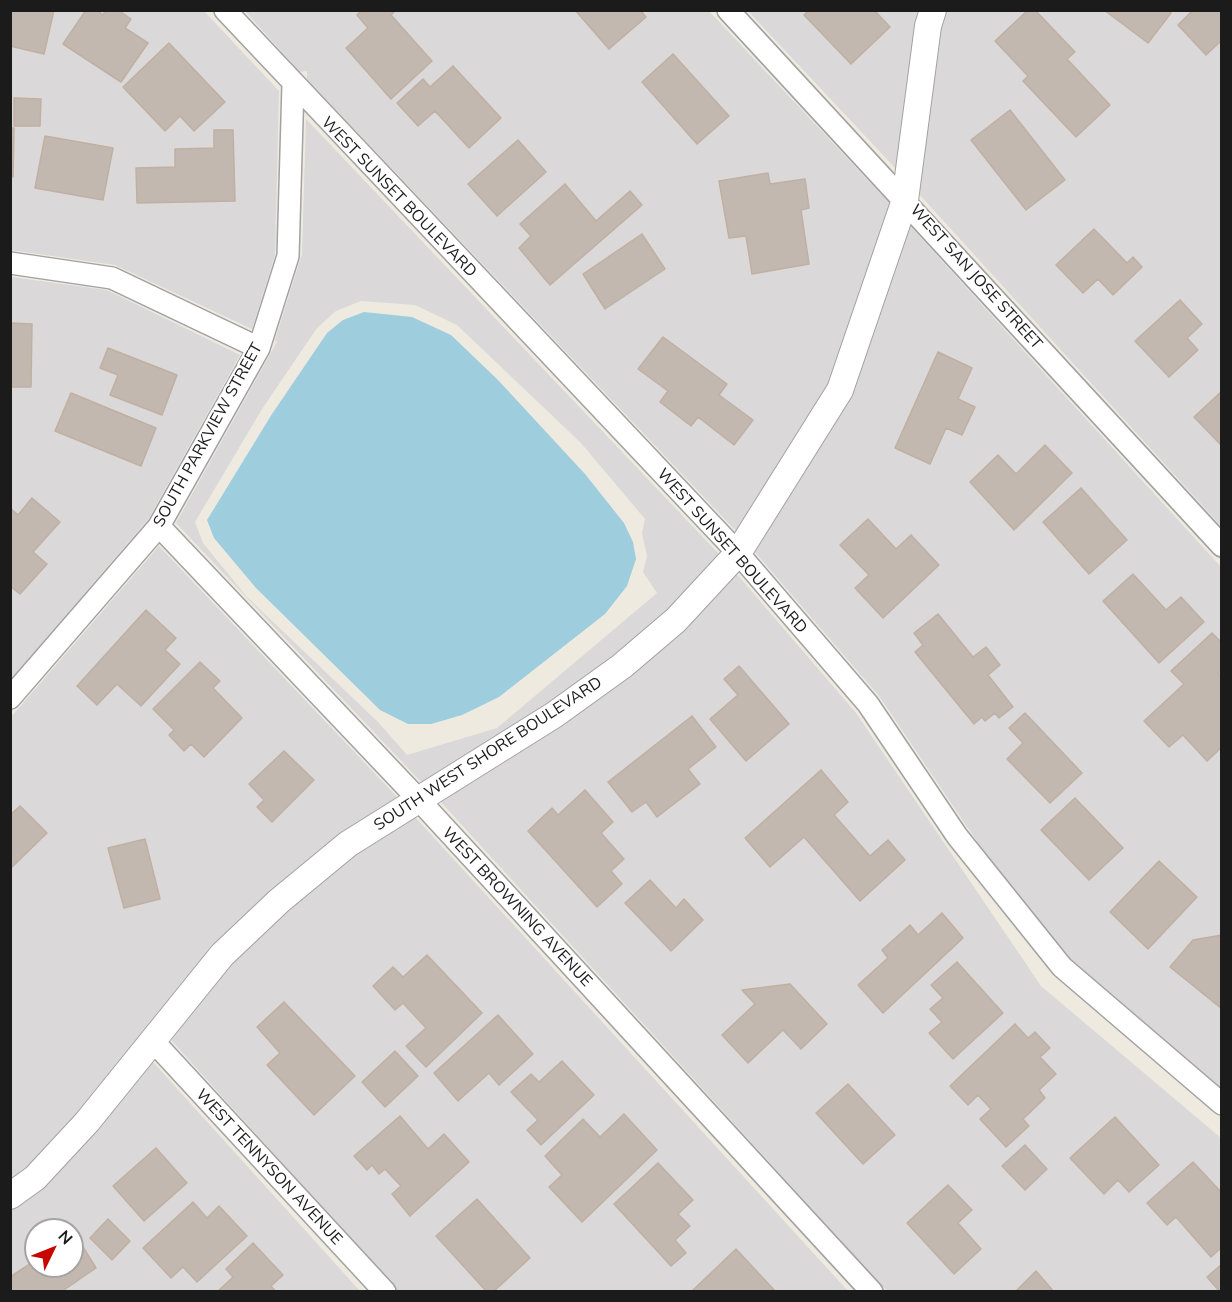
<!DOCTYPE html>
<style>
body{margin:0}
#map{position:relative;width:1232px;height:1302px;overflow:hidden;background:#eeeae0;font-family:Mulish,sans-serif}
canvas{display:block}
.frame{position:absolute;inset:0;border:12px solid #1b1b1b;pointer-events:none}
.north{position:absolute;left:24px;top:1218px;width:60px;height:60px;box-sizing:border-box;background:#fff;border:2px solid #a4a4a4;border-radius:50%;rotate:47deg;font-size:16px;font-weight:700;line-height:24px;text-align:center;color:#1b1b1b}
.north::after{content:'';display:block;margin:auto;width:21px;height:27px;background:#c70600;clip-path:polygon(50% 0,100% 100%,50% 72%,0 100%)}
</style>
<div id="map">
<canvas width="1232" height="1302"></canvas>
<div class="frame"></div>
<div class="north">N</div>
</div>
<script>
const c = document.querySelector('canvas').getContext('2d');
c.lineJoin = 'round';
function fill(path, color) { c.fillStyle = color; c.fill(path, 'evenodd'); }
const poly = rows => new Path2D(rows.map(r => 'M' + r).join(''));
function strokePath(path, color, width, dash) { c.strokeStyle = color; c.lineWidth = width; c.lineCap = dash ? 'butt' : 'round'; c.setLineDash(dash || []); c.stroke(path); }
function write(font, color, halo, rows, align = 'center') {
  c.font = font + ' Mulish,sans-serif'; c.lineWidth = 4.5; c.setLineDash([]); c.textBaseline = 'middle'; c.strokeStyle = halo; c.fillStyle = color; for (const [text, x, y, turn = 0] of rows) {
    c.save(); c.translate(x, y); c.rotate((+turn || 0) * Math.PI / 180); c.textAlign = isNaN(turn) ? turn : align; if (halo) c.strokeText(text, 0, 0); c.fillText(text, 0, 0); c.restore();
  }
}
fill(poly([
 [11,11,204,11,279,91,275,255,252,329,115,265,11,250],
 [245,11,709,11,890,204,828,385,736,531,307,79,307,71,300,72],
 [748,11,917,11,896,169],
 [943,11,1221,11,1221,526,919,194],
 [306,119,719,554,668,611,615,656,548,704,422,783,176,523,277,342,275,340,302,254],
 [361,301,415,305,457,325,581,443,645,519,642,533,647,556,643,572,657,593,497,728,407,755,379,723,247,597,203,543,195,522,262,409,317,328,336,311],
 [910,226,1221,567,1221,1101,1061,966,879,696,754,551,851,396],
 [11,277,107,290,240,355,149,518,11,679],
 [159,546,398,798,340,834,271,891,213,946,77,1114,27,1169,11,1180,11,717],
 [736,573,856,713,1041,986,1221,1138,1221,1291,887,1291,440,801,561,726,629,677,686,629],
 [415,817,848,1291,398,1291,171,1040,231,964,287,910,355,854],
 [153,1062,360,1291,11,1291,10,1211,42,1189,96,1131],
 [36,1230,72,1230,72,1266,36,1266]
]), '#dad8d8');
fill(poly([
 [364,312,412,317,451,335,498,380,585,474,624,523,633,542,636,559,627,586,605,614,499,697,462,715,431,724,408,724,380,710,256,588,214,538,207,520,272,414,327,333,343,320]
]), '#9ecdde');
const building = poly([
 [10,10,54,10,44,54,10,46,10,10],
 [86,10,97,10,103,15,106,10,118,10,131,19,125,28,148,43,121,82,63,44,86,10],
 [362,10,396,10,391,15,432,61,391,99,346,48,368,28,357,15,362,10],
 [575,10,640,10,646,17,609,49,575,10],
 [809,10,874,10,890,27,851,64,804,15,809,10],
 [1028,10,1035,10,1075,52,1067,59,1110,105,1076,137,1023,81,1028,76,995,41,1028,10],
 [1104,10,1168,10,1171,13,1148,43,1104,10],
 [1193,10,1222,10,1222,40,1206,55,1178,25,1193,10],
 [169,43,225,102,194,131,180,116,165,131,123,87,169,43],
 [673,54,729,116,697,144,642,82,673,54],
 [453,66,501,118,469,148,435,111,418,126,397,103,423,79,430,87,453,66],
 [14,98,41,99,40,126,14,126,14,98],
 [1010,110,1065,180,1026,210,971,140,1010,110],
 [10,128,14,128,13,177,10,176,10,128],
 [214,130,233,130,235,201,137,203,136,168,175,167,175,149,214,148,214,130],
 [45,136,113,148,103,200,35,188,45,136],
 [518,140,546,172,497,216,468,184,518,140],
 [768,173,770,184,805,179,809,208,801,210,809,264,752,274,746,236,729,238,719,181,768,173],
 [565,184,596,221,630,191,642,205,550,285,519,248,531,236,520,224,565,184],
 [1094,229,1127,263,1133,257,1142,267,1113,295,1098,279,1083,293,1056,265,1094,229],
 [642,234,665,269,605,309,583,274,642,234],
 [1180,300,1202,324,1187,338,1198,350,1169,377,1135,341,1180,300],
 [10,323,32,324,31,387,10,387,10,323],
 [663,337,727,384,719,395,753,420,734,445,698,417,691,426,660,402,668,391,638,369,663,337],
 [108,348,177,375,162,415,110,395,118,375,100,368,108,348],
 [938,352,972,368,958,399,975,407,962,435,946,428,930,464,895,448,938,352],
 [1222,391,1222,446,1194,417,1222,391],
 [71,393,156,428,141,466,55,431,71,393],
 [1045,445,1072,473,1014,530,970,482,998,455,1016,474,1045,445],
 [1081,488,1127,540,1089,574,1043,522,1081,488],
 [32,498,60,522,33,552,47,564,20,594,10,586,10,508,18,515,32,498],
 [868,519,896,549,911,535,939,565,883,618,855,588,869,575,840,545,868,519],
 [1133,574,1166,610,1181,597,1204,622,1159,663,1103,601,1133,574],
 [146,610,176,638,165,650,180,664,141,706,117,684,97,705,77,686,146,610],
 [938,614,973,657,986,647,1000,665,988,675,1013,707,999,718,995,713,985,721,982,717,974,724,915,652,923,645,914,633,938,614],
 [1212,633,1222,643,1222,670,1218,673,1222,677,1222,747,1207,761,1183,735,1169,747,1144,721,1184,684,1171,671,1212,633],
 [200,662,220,681,213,688,242,718,204,757,191,744,184,751,169,735,174,730,153,709,200,662],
 [739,666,789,724,746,761,710,719,738,695,724,679,739,666],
 [1025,713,1082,773,1050,803,1007,759,1023,743,1009,728,1025,713],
 [692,716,716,747,688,769,700,784,657,817,646,802,632,812,608,782,692,716],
 [284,751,314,780,272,822,257,807,264,800,249,784,284,751],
 [821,770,848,802,834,815,870,856,888,840,905,860,860,901,804,837,770,867,745,838,821,770],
 [585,790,613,822,601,833,624,859,611,871,622,884,597,907,528,831,552,808,558,815,585,790],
 [1075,798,1123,848,1089,880,1041,830,1075,798],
 [20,806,47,833,10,869,10,815,20,806],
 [145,839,160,899,124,908,108,848,145,839],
 [1159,861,1197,897,1148,949,1110,912,1159,861],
 [650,880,676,908,684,899,703,920,671,951,625,903,650,880],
 [942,913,963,938,883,1013,858,985,888,958,882,950,910,925,918,935,942,913],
 [1222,935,1222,1009,1170,967,1193,940,1222,935],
 [427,955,482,1013,426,1067,406,1046,426,1028,403,1003,395,1010,373,986,393,967,403,977,427,955],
 [957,962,1003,1013,953,1059,929,1033,942,1022,930,1009,943,998,931,985,957,962],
 [790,984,827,1024,801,1049,783,1030,748,1063,722,1035,755,1004,742,990,790,984],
 [284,1002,355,1076,314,1115,267,1065,280,1053,257,1027,284,1002],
 [498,1015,533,1054,499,1085,489,1073,458,1101,434,1073,498,1015],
 [1015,1024,1028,1038,1035,1032,1050,1048,1040,1057,1056,1074,1039,1090,1045,1098,1023,1119,1029,1126,1006,1147,980,1119,991,1109,978,1095,968,1105,950,1086,1015,1024],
 [395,1051,418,1076,385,1107,362,1082,395,1051],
 [562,1061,594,1095,541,1145,527,1130,538,1120,511,1092,531,1074,539,1082,562,1061],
 [848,1084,895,1135,863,1164,816,1113,848,1084],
 [624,1114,657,1150,582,1222,549,1187,562,1175,545,1156,583,1119,600,1137,624,1114],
 [400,1116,428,1149,444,1134,469,1162,410,1216,392,1194,401,1186,385,1169,379,1174,372,1165,367,1170,354,1156,400,1116],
 [1115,1117,1159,1165,1129,1192,1118,1180,1104,1194,1070,1158,1115,1117],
 [1025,1145,1047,1169,1025,1190,1002,1166,1025,1145],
 [156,1148,187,1183,144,1221,113,1186,156,1148],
 [1193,1162,1222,1193,1222,1247,1211,1257,1176,1217,1167,1225,1147,1203,1193,1162],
 [658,1163,693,1200,678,1214,690,1226,675,1240,686,1253,671,1266,614,1204,658,1163],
 [948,1185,972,1210,958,1223,981,1249,954,1274,907,1223,948,1185],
 [477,1199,530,1258,493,1292,487,1292,436,1236,477,1199],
 [193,1202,207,1218,219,1206,247,1236,197,1282,183,1267,171,1278,143,1248,193,1202],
 [108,1219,130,1241,112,1260,90,1238,108,1219],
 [75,1234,96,1268,61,1292,10,1292,10,1277,36,1260,36,1266,72,1266,72,1236,75,1234],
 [253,1243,283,1275,271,1286,276,1292,217,1292,233,1277,226,1269,253,1243],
 [736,1249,776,1292,691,1292,736,1249],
 [1222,1264,1222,1292,1220,1292,1207,1277,1222,1264],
 [1036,1271,1054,1292,1015,1292,1036,1271]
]);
fill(building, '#c2b8b0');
strokePath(building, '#c0b0a2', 1.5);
const minor = poly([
 [225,10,738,553,868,704,957,836,1062,967,1222,1104],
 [728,10,1222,546],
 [10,263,112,278,259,348],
 [159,526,419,800,872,1292],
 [10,698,159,526,259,348,288,256,293,85],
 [154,1042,385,1292]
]);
const tertiary = poly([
 [10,1196,35,1178,87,1122,222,955,279,901,348,844,554,715,622,666,676,620,738,553,840,390,905,200,928,26,933,10]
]);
strokePath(minor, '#a2a2a2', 24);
strokePath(tertiary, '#a2a2a2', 28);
strokePath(minor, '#fff', 21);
strokePath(tertiary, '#fff', 26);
write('16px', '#1b1b1b', '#fff', [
 ["WEST SUNSET BOULEVARD",399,197,46],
 ["WEST SAN JOSE STREET",976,277,48],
 ["SOUTH PARKVIEW STREET",208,435,-61],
 ["WEST SUNSET BOULEVARD",732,551,48],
 ["SOUTH WEST SHORE BOULEVARD",488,754,-33],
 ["WEST BROWNING AVENUE",517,907,47],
 ["WEST TENNYSON AVENUE",269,1167,47]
]);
</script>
